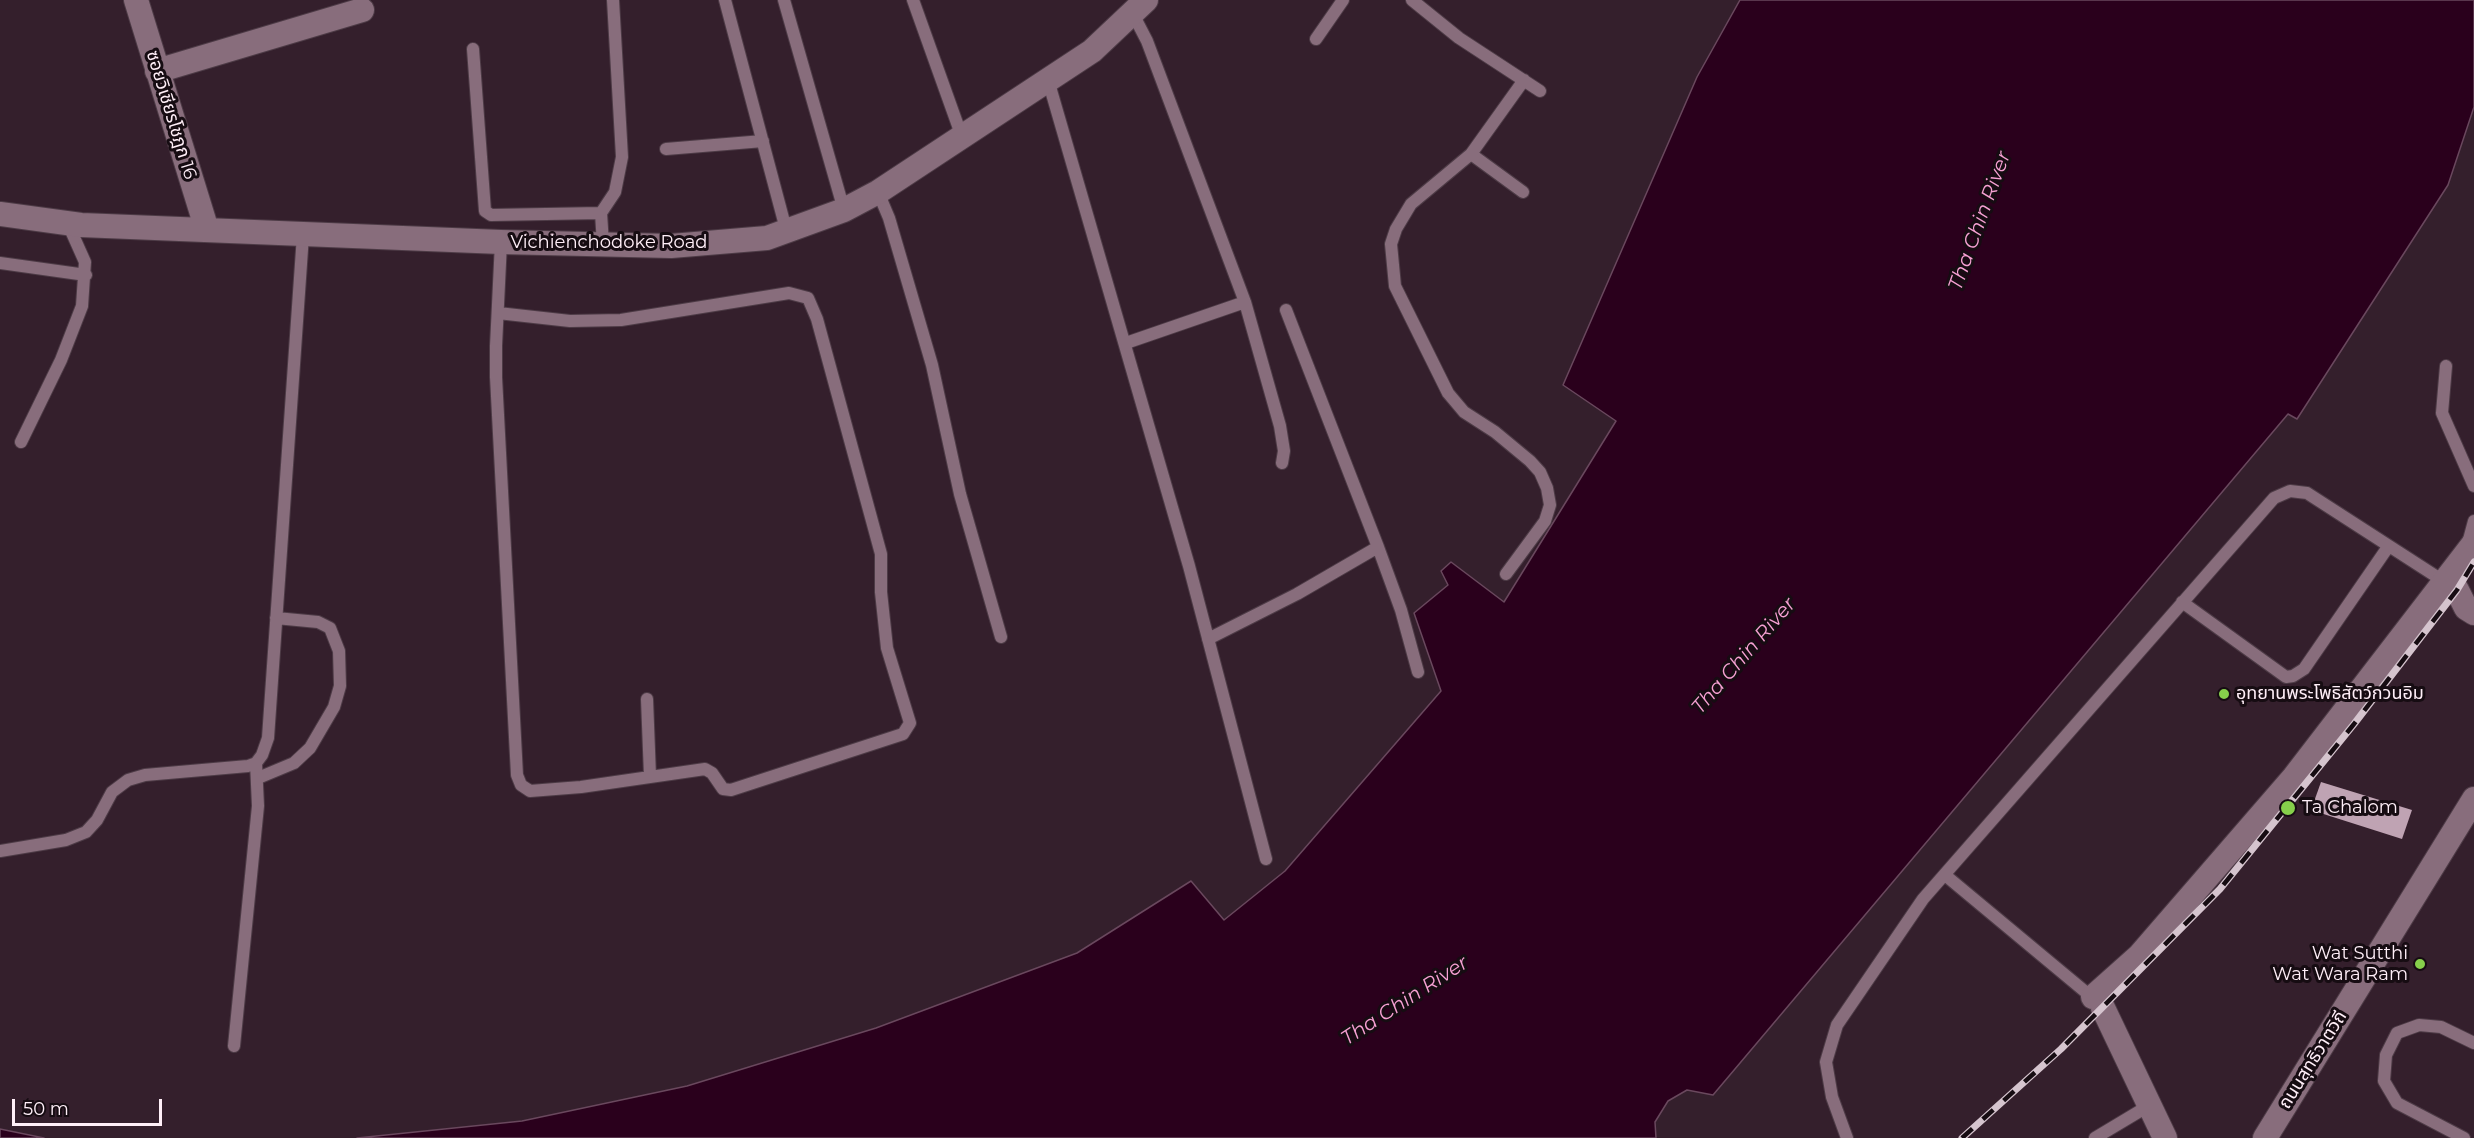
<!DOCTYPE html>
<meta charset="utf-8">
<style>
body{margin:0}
#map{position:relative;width:2474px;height:1138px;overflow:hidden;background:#341f2c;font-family:Montserrat,sans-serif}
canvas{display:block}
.scale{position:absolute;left:12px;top:1099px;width:150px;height:27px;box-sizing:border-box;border:3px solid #ffeff8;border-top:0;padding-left:8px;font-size:18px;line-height:21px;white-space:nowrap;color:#ffeff8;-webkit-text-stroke:4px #160c12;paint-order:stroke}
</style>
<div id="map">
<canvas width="2474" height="1138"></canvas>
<div class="scale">50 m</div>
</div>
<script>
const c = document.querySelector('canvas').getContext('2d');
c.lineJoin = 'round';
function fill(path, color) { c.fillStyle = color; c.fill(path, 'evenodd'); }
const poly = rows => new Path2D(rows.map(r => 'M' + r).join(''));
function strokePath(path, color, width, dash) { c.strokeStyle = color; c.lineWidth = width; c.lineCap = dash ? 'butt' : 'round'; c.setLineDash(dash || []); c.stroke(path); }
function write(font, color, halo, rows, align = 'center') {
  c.font = font + ' Montserrat,"Noto Sans Thai",sans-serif'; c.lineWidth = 6; c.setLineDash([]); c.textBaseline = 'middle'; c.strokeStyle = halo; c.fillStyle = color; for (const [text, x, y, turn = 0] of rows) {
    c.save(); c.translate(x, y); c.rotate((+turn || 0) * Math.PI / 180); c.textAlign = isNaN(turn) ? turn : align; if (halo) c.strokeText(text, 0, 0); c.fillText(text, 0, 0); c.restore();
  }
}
const water = poly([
 [1740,0,2474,0,2474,107,2448,185,2297,419,2288,414,1713,1095,1687,1090,1668,1101,1655,1122,1656,1138,357,1138,522,1121,687,1086,876,1028,1077,953,1191,881,1224,920,1285,871,1441,691,1414,613,1448,585,1441,571,1451,562,1504,602,1616,421,1563,385,1697,77,1740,0],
 [0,1129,44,1138,0,1138,0,1129]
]);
fill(water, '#2a001c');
strokePath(water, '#6a485e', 1.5);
fill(poly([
 [2321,782,2412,810,2402,839,2311,810]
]), '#bfa3b3');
const lane = poly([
 [725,0,787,233],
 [784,0,844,210],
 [913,0,962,137],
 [1412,0,1459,38,1540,91],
 [1316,39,1343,0],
 [473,49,485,211,491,215,601,213,603,244],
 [1048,80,1189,566,1266,859],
 [666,149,763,141],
 [1471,154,1523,192],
 [878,192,889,218,932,365,960,494,1001,637],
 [601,213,615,192,622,157,613,0],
 [0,263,86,275],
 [1245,302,1280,426,1284,451,1282,463],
 [498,313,570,321,621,320,789,293,808,298,817,319,881,554,881,592,887,648,910,723,903,734,731,790,723,789,712,773,705,769,581,787,530,791,521,785,517,775,496,377,496,346,501,242],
 [1126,343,1245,302,1147,41,1133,14],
 [2446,366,2442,413,2474,486],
 [21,442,61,360,82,306,85,262,68,224],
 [1378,547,1401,610,1418,672],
 [2467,547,2474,521],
 [1506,574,1545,521,1550,505,1547,488,1540,472,1530,461,1495,432,1464,412,1448,393,1395,286,1391,244,1396,229,1411,204,1471,154,1524,80],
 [2182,602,2286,677,2293,676,2304,669,2388,547],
 [1208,639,1297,594,1378,547,1286,310],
 [647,699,650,776],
 [258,778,294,763,310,748,334,707,340,686,339,651,330,628,318,622,276,618],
 [0,851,66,840,86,832,97,820,112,792,128,780,145,775,248,766,256,763,262,755,268,738,303,235],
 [1945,875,2094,999],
 [234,1046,258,806,256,763],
 [1847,1138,1832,1097,1826,1062,1837,1025,1923,899,2274,498,2290,491,2307,493,2448,584],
 [2095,1138,2150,1105],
 [2464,1138,2397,1103,2384,1081,2386,1055,2397,1033,2419,1025,2441,1027,2474,1043]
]);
const street = poly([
 [136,0,207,230],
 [157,71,362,10],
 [0,214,81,225,501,242,671,246,767,238,844,210,878,192,1092,51,1146,0],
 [2457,590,2466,608,2474,613],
 [2093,997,2139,956,2294,777,2474,543],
 [2103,1008,2165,1138],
 [2265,1138,2474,799]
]);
strokePath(lane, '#4d3b46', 14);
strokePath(street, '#4d3b46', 26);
strokePath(poly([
 [2303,799,2314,801]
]), '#7f6c78', 4, [3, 4.5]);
strokePath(lane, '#886d7c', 12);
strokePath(street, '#886d7c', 24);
const rail = poly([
 [1962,1138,2061,1049,2220,889,2354,724,2457,590,2474,562]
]);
strokePath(rail, '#d5c4ce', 7);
strokePath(rail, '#160c12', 4.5, [14]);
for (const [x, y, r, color] of [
 [2224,694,6,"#86cf4b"],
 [2288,808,8,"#86cf4b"],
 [2420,964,6,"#86cf4b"]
]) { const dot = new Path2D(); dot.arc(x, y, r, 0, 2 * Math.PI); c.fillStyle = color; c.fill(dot); strokePath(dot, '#160c12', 2); }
write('18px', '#ffeff8', '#160c12', [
 ["ซอยวิเชียรโชฎก 16",171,115,73],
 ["Vichienchodoke Road",609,243],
 ["ถนนสุทธิวาตวิถี",2313,1060,-58]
]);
write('18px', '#ffeff8', '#160c12', [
 ["อุทยานพระโพธิสัตว์กวนอิม",2236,694],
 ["Ta Chalom",2302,808],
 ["Wat Sutthi",2408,954,"right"],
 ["Wat Wara Ram",2408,975,"right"]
], 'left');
write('italic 20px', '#f6a0d3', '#160c12', [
 ["Tha Chin River",1980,221,-70],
 ["Tha Chin River",1744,656,-49],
 ["Tha Chin River",1405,1001,-33]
]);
</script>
